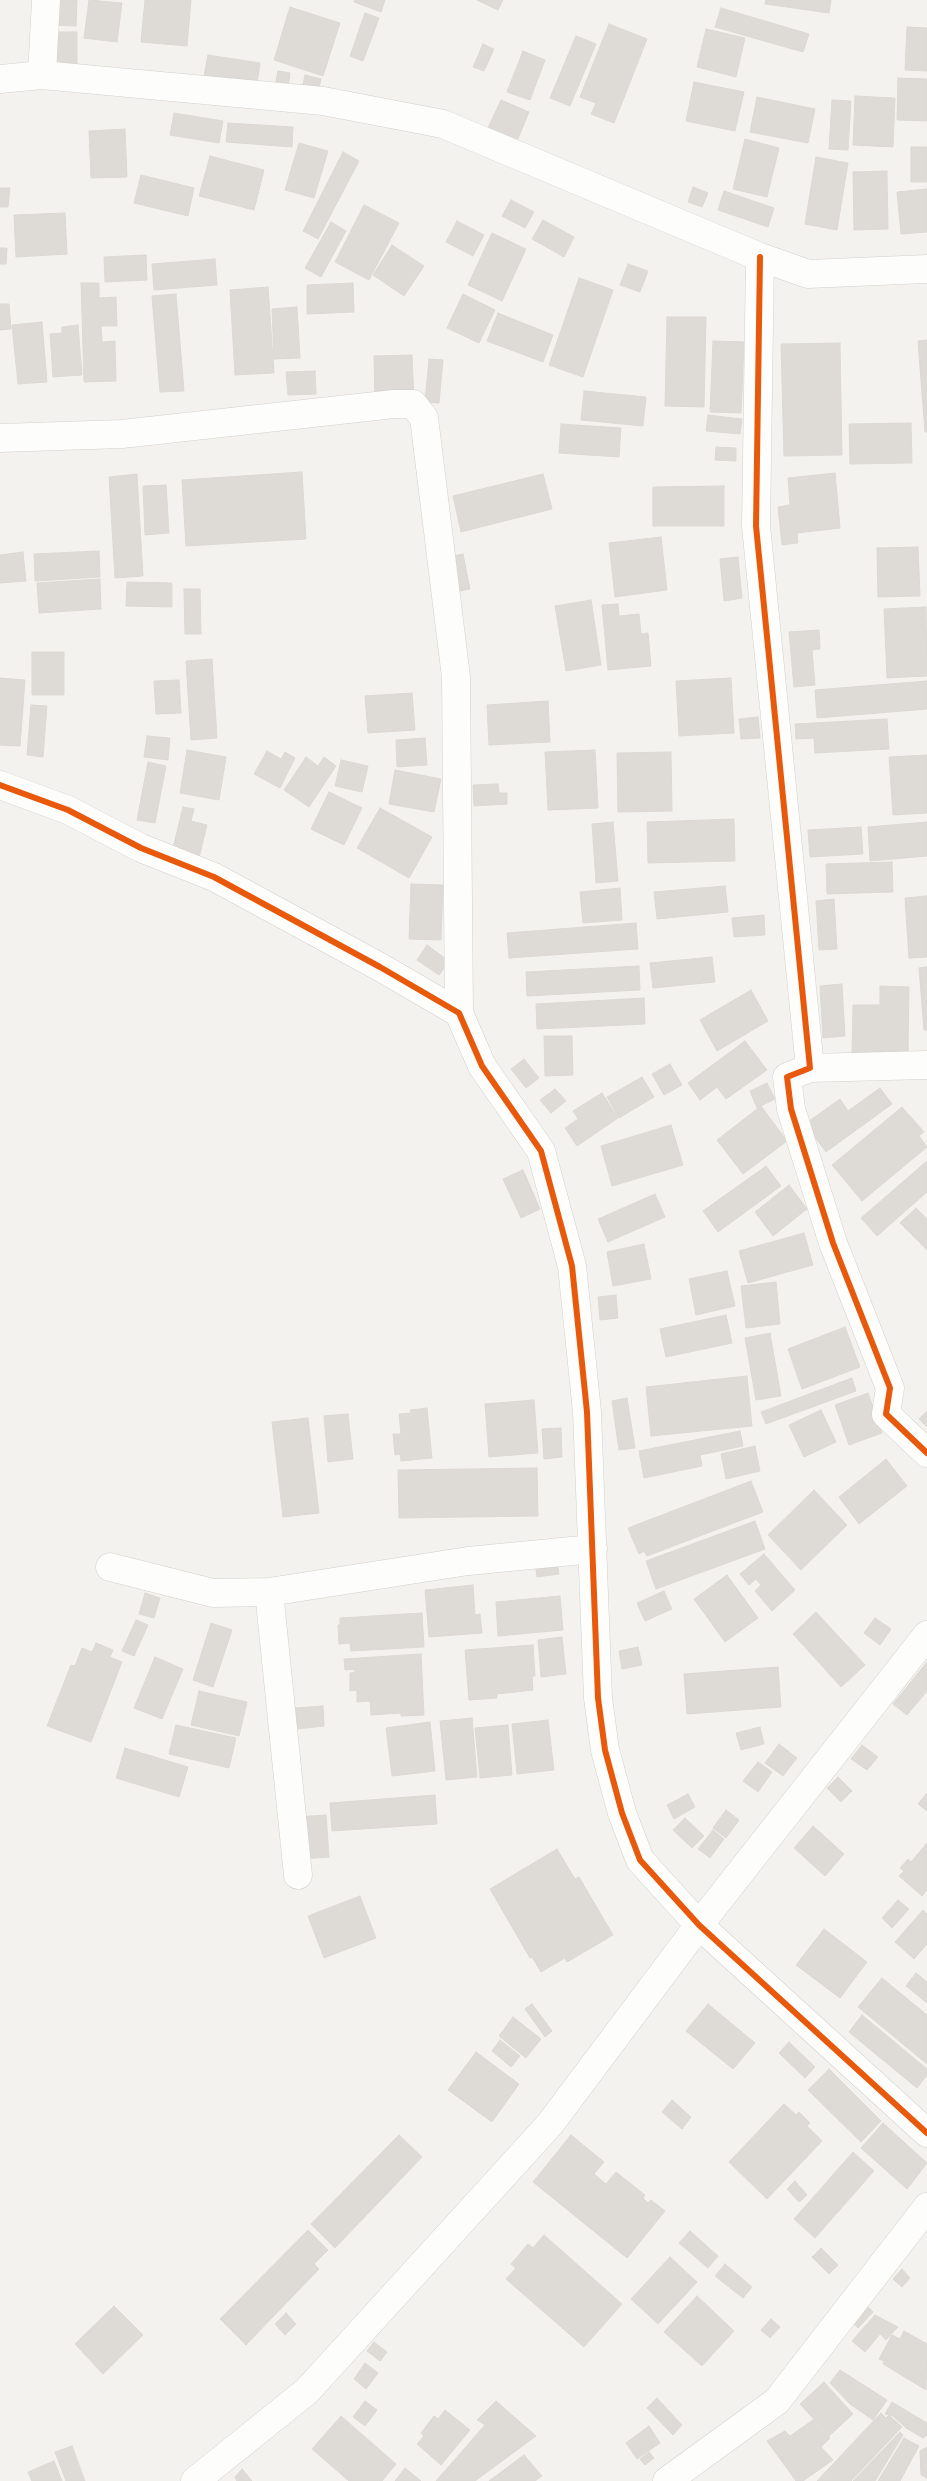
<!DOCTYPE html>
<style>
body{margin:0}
canvas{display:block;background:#f4f2ee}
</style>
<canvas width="927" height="2481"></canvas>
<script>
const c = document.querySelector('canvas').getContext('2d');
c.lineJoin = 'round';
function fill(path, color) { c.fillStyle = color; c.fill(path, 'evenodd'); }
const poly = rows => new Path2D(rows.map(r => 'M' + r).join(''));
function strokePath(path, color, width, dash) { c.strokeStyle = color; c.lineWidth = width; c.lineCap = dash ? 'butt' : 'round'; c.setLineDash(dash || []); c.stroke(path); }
const building = poly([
 [50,0,77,0,76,26,50,25,50,0],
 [89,0,122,3,117,42,84,38,89,0],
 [145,0,191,0,187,46,141,42,145,0],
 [355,0,385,0,381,12,354,2,355,0],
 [477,0,503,0,498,10,477,0],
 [766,0,831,0,829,13,765,4,766,0],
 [290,7,340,23,323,76,274,60,290,7],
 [721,8,809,34,803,52,715,27,721,8],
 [365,13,379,18,363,61,350,56,365,13],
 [609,24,647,39,614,123,591,114,596,103,580,97,609,24],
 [907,27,927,28,927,71,905,70,907,27],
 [706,29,745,38,736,77,697,67,706,29],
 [54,32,77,32,77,67,53,67,54,32],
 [576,36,596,44,570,106,550,98,576,36],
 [483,44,494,49,484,71,473,67,483,44],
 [523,51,545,60,530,100,507,92,523,51],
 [208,55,260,63,257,84,204,76,208,55],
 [278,71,290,73,288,88,275,86,278,71],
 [305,75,321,79,317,98,301,94,305,75],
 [898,78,927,79,927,121,897,120,898,78],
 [694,82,744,92,735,131,686,121,694,82],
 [855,96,895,98,893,147,853,145,855,96],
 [757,97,815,109,808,143,750,132,757,97],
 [501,100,529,112,517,141,488,128,501,100],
 [832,100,851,101,848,150,829,149,832,100],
 [174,113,223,121,219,143,170,135,174,113],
 [228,123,293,127,292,147,226,142,228,123],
 [125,129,127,177,91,178,89,131,125,129],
 [745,139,779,148,767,197,733,189,745,139],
 [299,143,328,151,314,198,285,190,299,143],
 [911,147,927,147,927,182,911,182,911,147],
 [343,152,359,161,318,239,303,231,343,152],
 [210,156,264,170,254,210,199,196,210,156],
 [816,157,848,163,837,230,805,224,816,157],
 [887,171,888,229,854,230,853,172,887,171],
 [141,175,194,188,188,216,134,203,141,175],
 [693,187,708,193,702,207,688,202,693,187],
 [0,188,10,188,8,207,0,207,0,188],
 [927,189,927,232,901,234,897,192,927,189],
 [724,191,774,208,768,227,718,210,724,191],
 [511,200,534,212,525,228,502,216,511,200],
 [364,205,399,223,369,280,335,262,364,205],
 [65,213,67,254,16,257,14,215,65,213],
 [543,220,574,237,564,257,532,239,543,220],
 [457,221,484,235,473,256,446,242,457,221],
 [331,222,346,231,321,277,305,268,331,222],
 [492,233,526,249,502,301,468,285,492,233],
 [392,245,424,266,404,296,373,275,392,245],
 [0,248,7,248,6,264,0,264,0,248],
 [146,255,147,280,105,282,104,257,146,255],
 [215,259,217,285,154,290,152,264,215,259],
 [628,264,648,271,640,292,620,285,628,264],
 [579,278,613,290,583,377,549,365,579,278],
 [81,283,99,283,99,298,116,297,117,326,101,326,102,342,115,341,116,381,84,382,81,283],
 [353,283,354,312,307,314,307,285,353,283],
 [268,287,274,373,235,375,230,290,268,287],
 [176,294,184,391,160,392,152,296,176,294],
 [463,294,495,310,479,343,447,328,463,294],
 [0,304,9,304,11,329,0,330,0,304],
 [297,307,300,358,274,359,272,309,297,307],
 [498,313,553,335,543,362,487,341,498,313],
 [667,317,706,317,704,407,665,406,667,317],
 [42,322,47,382,18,384,12,325,42,322],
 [78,325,82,375,53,377,50,334,62,333,62,327,78,325],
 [927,340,927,432,925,432,918,341,927,340],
 [713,341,744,342,741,413,710,412,713,341],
 [840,343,842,455,784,456,781,344,840,343],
 [412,355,414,400,375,401,374,356,412,355],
 [429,359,443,360,439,403,425,402,429,359],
 [315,371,316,394,288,395,286,372,315,371],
 [584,391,646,397,643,426,581,420,584,391],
 [708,415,742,419,740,434,706,431,708,415],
 [911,423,912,463,850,464,849,424,911,423],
 [561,424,621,428,619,457,559,453,561,424],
 [716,447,736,448,736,461,715,460,716,447],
 [302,472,306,539,186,546,182,480,302,472],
 [835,473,840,528,797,533,798,543,782,545,778,507,790,505,788,478,835,473],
 [137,474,143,576,115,578,109,477,137,474],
 [543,474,552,509,461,532,453,496,543,474],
 [166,485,169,533,145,535,143,486,166,485],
 [724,486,724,526,653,526,653,487,724,486],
 [661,537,667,590,615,597,609,543,661,537],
 [918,547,920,596,878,597,877,548,918,547],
 [99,551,100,577,35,581,34,554,99,551],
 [23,552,26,581,0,583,0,555,23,552],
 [463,554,470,589,456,592,449,557,463,554],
 [738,557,742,598,724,601,720,559,738,557],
 [100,579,101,609,39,613,37,583,100,579],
 [127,582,172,583,172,607,126,606,127,582],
 [184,589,200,589,201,634,185,634,184,589],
 [591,600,601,665,566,671,555,606,591,600],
 [618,604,619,616,639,614,641,634,648,633,651,666,608,670,602,605,618,604],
 [926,607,927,676,887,678,884,609,926,607],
 [819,630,820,649,812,650,815,685,794,687,789,632,819,630],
 [32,652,64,652,64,695,32,695,32,652],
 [212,659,217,738,191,740,186,661,212,659],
 [0,678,25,680,20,746,0,745,0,678],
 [731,678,734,733,679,736,676,681,731,678],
 [179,680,181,713,156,714,154,681,179,680],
 [927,681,927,709,817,718,815,690,927,681],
 [412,693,415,730,368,733,365,696,412,693],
 [548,701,550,742,489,745,487,705,548,701],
 [31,705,47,706,43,757,27,755,31,705],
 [758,717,760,738,741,739,739,719,758,717],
 [887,719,889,749,815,753,814,738,796,739,795,724,887,719],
 [147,736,170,738,168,760,144,757,147,736],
 [425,738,427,765,397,767,396,740,425,738],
 [187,750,226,757,219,800,180,793,187,750],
 [595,750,598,808,548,810,545,752,595,750],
 [267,751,281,759,285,752,295,758,280,788,254,774,267,751],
 [671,752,672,811,618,812,617,753,671,752],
 [927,755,927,813,893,815,889,757,927,755],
 [306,757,318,766,324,757,336,766,309,807,284,790,306,757],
 [341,760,368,766,362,792,335,786,341,760],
 [148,762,166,766,155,823,137,820,148,762],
 [395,770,441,779,434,812,389,804,395,770],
 [498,784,499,793,507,793,507,804,474,806,473,785,498,784],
 [329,792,362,808,344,845,311,829,329,792],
 [183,807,194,809,191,821,207,825,199,858,172,852,183,807],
 [380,808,432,837,409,878,357,848,380,808],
 [734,819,735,861,648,863,647,822,734,819],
 [613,822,618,881,596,883,592,824,613,822],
 [927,822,927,856,870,861,868,827,927,822],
 [861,827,863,854,810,857,808,830,861,827],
 [892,862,893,892,827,894,826,864,892,862],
 [411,884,443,885,441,940,409,939,411,884],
 [725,886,728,912,657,919,654,892,725,886],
 [620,888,622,920,583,923,580,892,620,888],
 [927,896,927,957,909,958,905,898,927,896],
 [834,899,837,949,819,950,816,901,834,899],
 [764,915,765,935,734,937,732,918,764,915],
 [636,923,638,949,509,958,507,933,636,923],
 [427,945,449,961,439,975,417,960,427,945],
 [712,957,715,982,653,988,650,963,712,957],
 [639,966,640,990,527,996,526,972,639,966],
 [927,967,927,1030,924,1030,919,968,927,967],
 [842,984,845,1036,823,1038,820,986,842,984],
 [880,986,909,987,908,1053,852,1053,853,1005,880,1005,880,986],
 [751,990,768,1021,717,1051,700,1020,751,990],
 [644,998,645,1024,537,1029,536,1004,644,998],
 [544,1036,572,1036,573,1075,545,1076,544,1036],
 [745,1041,767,1070,726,1099,717,1087,700,1100,688,1083,745,1041],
 [524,1059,539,1078,526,1088,511,1069,524,1059],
 [670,1064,682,1085,664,1095,652,1074,670,1064],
 [642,1077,654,1097,619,1118,607,1097,642,1077],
 [767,1083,775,1099,757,1108,750,1091,767,1083],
 [880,1088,892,1104,826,1152,805,1124,840,1099,848,1111,880,1088],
 [555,1089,566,1101,551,1113,540,1100,555,1089],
 [602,1093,618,1118,577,1146,565,1128,578,1119,573,1111,602,1093],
 [761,1106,787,1141,743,1174,717,1140,761,1106],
 [902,1107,924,1132,919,1136,927,1147,862,1201,832,1165,902,1107],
 [671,1125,683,1165,612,1186,601,1146,671,1125],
 [927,1161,927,1192,877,1236,861,1218,927,1161],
 [766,1166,781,1186,718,1232,703,1211,766,1166],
 [523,1170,540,1209,521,1218,503,1179,523,1170],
 [789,1185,807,1209,773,1236,755,1212,789,1185],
 [655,1194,665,1217,608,1242,598,1219,655,1194],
 [916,1208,927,1219,927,1250,900,1223,916,1208],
 [804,1233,813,1265,748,1283,739,1251,804,1233],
 [644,1244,651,1279,613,1286,607,1252,644,1244],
 [727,1271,735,1306,696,1315,689,1279,727,1271],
 [776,1282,780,1324,746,1328,741,1286,776,1282],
 [616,1295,618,1318,600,1320,598,1297,616,1295],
 [726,1315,732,1343,666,1357,660,1329,726,1315],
 [845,1327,860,1367,802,1389,788,1349,845,1327],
 [770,1333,781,1396,756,1400,745,1338,770,1333],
 [747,1376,752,1426,651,1436,646,1387,747,1376],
 [852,1378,856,1391,766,1424,761,1412,852,1378],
 [868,1393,882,1433,849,1445,835,1405,868,1393],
 [627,1398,635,1448,619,1450,612,1401,627,1398],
 [534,1400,538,1453,489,1457,485,1404,534,1400],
 [427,1408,432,1458,401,1461,400,1454,395,1455,393,1434,401,1434,399,1414,411,1413,410,1410,427,1408],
 [821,1410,836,1442,804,1457,789,1425,821,1410],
 [927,1411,927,1427,919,1419,927,1411],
 [348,1414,353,1459,328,1462,324,1416,348,1414],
 [308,1418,319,1513,283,1517,272,1422,308,1418],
 [561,1428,562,1457,544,1459,542,1429,561,1428],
 [740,1431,743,1446,700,1455,702,1466,644,1478,639,1451,740,1431],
 [755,1446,760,1471,726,1479,721,1454,755,1446],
 [886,1459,907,1486,859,1524,839,1497,886,1459],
 [537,1468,538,1516,399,1518,398,1470,537,1468],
 [751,1481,763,1512,647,1556,644,1551,639,1554,628,1528,751,1481],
 [814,1490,847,1525,801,1570,768,1535,814,1490],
 [755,1521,765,1549,656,1589,646,1561,755,1521],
 [764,1554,795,1590,772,1611,755,1591,761,1585,756,1579,749,1585,740,1574,764,1554],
 [557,1560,559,1574,537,1577,535,1562,557,1560],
 [727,1575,758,1618,725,1642,694,1599,727,1575],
 [473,1585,475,1615,480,1614,482,1633,429,1637,425,1590,473,1585],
 [664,1591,672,1609,645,1621,637,1603,664,1591],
 [145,1593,160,1598,154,1618,139,1614,145,1593],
 [560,1596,563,1630,498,1636,496,1602,560,1596],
 [816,1612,865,1665,841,1687,793,1634,816,1612],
 [422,1613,424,1647,351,1651,350,1643,339,1644,338,1625,340,1625,340,1618,422,1613],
 [875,1618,891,1629,880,1645,864,1633,875,1618],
 [136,1620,148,1625,134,1656,122,1651,136,1620],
 [211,1623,232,1630,213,1687,193,1680,211,1623],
 [562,1637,566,1674,541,1677,538,1640,562,1637],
 [96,1643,113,1650,110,1657,122,1662,91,1742,47,1726,71,1665,75,1666,82,1648,92,1652,96,1643],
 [533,1645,535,1676,532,1676,533,1690,497,1694,497,1698,469,1700,465,1650,533,1645],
 [638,1647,642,1665,622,1669,619,1651,638,1647],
 [421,1654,424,1715,401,1716,401,1713,371,1715,370,1701,357,1702,357,1690,350,1691,350,1673,355,1672,355,1669,345,1670,344,1659,421,1654],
 [155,1657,183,1669,162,1719,134,1708,155,1657],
 [927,1662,927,1691,907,1715,893,1704,927,1662],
 [778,1667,781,1707,687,1714,684,1674,778,1667],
 [199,1691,247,1702,239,1736,191,1725,199,1691],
 [323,1706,324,1726,296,1729,295,1708,323,1706],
 [472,1718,477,1777,446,1780,440,1721,472,1718],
 [548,1720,554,1770,517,1774,512,1724,548,1720],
 [430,1722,435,1771,392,1776,386,1728,430,1722],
 [176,1725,236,1738,229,1768,169,1754,176,1725],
 [508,1725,512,1775,480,1778,475,1728,508,1725],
 [760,1727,764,1744,741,1750,736,1733,760,1727],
 [779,1744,797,1758,783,1776,765,1763,779,1744],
 [862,1745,878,1757,867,1770,851,1759,862,1745],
 [125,1748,188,1767,179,1797,116,1778,125,1748],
 [758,1762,772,1772,758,1792,743,1781,758,1762],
 [838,1777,852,1791,841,1802,827,1788,838,1777],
 [927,1793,927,1811,918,1804,927,1793],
 [688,1794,695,1807,674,1819,667,1805,688,1794],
 [435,1795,437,1824,332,1831,330,1803,435,1795],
 [726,1810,739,1820,726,1838,713,1828,726,1810],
 [326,1815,329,1857,301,1859,298,1817,326,1815],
 [685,1818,704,1836,692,1848,673,1830,685,1818],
 [813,1826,844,1854,825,1876,794,1848,813,1826],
 [713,1830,724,1839,710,1858,698,1849,713,1830],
 [927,1843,927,1890,922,1896,899,1876,904,1871,900,1868,908,1859,911,1862,927,1843],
 [557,1849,575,1879,579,1877,613,1935,567,1962,565,1958,541,1972,532,1957,530,1958,490,1889,557,1849],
 [360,1896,376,1938,324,1958,308,1916,360,1896],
 [898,1900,909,1909,892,1928,882,1918,898,1900],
 [923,1910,927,1914,927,1944,914,1959,895,1942,923,1910],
 [824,1929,867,1962,840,1998,796,1965,824,1929],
 [916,1973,927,1982,927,2003,906,1986,916,1973],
 [882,1978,927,2015,927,2064,858,2007,882,1978],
 [532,2004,552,2031,545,2037,525,2009,532,2004],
 [708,2004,755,2043,733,2069,686,2031,708,2004],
 [862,2015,927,2069,927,2075,917,2088,849,2032,862,2015],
 [513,2017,541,2039,526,2058,499,2036,513,2017],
 [500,2040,520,2056,511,2067,492,2051,500,2040],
 [789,2042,815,2067,805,2078,779,2053,789,2042],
 [476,2052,519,2084,492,2122,448,2090,476,2052],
 [829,2069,881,2121,861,2142,808,2090,829,2069],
 [672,2100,691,2117,682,2129,662,2112,672,2100],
 [784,2104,796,2115,799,2112,810,2123,807,2126,822,2141,767,2199,729,2162,784,2104],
 [883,2123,927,2163,907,2189,861,2148,883,2123],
 [399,2135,422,2157,335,2248,311,2224,399,2135],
 [571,2135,604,2162,594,2174,606,2184,616,2172,645,2195,643,2198,648,2203,651,2200,665,2211,627,2258,533,2182,571,2135],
 [853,2152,874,2171,815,2238,794,2219,853,2152],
 [795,2181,807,2195,799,2202,787,2189,795,2181],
 [308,2230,328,2250,314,2264,319,2269,246,2345,220,2319,308,2230],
 [690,2231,718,2256,708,2268,679,2243,690,2231],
 [544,2235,622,2304,584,2347,506,2279,516,2268,511,2264,528,2244,533,2248,544,2235],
 [821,2248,838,2265,829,2274,812,2257,821,2248],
 [670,2257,697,2282,658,2324,631,2299,670,2257],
 [725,2264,752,2287,743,2298,715,2276,725,2264],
 [902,2269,910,2278,902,2287,893,2279,902,2269],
 [697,2296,734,2331,702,2366,664,2332,697,2296],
 [866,2305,873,2312,858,2328,851,2321,866,2305],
 [114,2306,143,2335,103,2374,75,2344,114,2306],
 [286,2313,296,2324,285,2335,275,2324,286,2313],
 [875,2315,898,2327,886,2340,880,2334,865,2352,852,2341,875,2315],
 [771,2319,780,2327,770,2338,761,2330,771,2319],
 [904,2331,927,2344,926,2390,883,2364,884,2361,879,2359,892,2335,900,2339,904,2331],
 [374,2342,387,2352,380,2361,367,2351,374,2342],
 [365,2363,378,2373,366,2389,354,2379,365,2363],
 [840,2370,887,2400,873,2420,850,2404,830,2383,840,2370],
 [824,2382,853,2414,829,2436,800,2404,824,2382],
 [657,2398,682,2425,673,2435,647,2408,657,2398],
 [365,2401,377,2410,365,2426,353,2417,365,2401],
 [496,2401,536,2436,475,2481,436,2481,485,2425,477,2420,496,2401],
 [892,2402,927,2423,927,2435,923,2438,906,2428,893,2416,885,2414,892,2402],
 [445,2410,470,2430,441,2465,417,2444,424,2436,421,2433,434,2416,438,2419,445,2410],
 [881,2413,886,2418,889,2415,902,2427,851,2481,817,2481,881,2413],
 [341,2416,396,2464,382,2481,349,2481,312,2449,341,2416],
 [813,2420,830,2438,821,2447,833,2460,803,2481,796,2481,767,2441,785,2431,790,2436,813,2420],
 [649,2426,660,2443,637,2459,626,2443,649,2426],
 [900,2432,903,2435,875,2481,853,2481,900,2432],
 [904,2438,919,2446,900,2481,878,2481,904,2438],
 [72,2446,85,2481,66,2481,55,2452,72,2446],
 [927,2447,927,2478,921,2475,920,2451,927,2447],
 [649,2452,654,2458,645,2465,640,2459,649,2452],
 [524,2455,542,2476,535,2481,489,2481,524,2455],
 [54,2461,62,2481,32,2481,28,2472,54,2461],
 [405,2468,421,2481,395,2481,405,2468],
 [242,2469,252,2481,237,2481,235,2477,242,2469]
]);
fill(building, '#dedbd6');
strokePath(building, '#dcd9d4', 1);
const minor = poly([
 [42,75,46,0],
 [0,79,42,75,323,101,443,124,760,257,808,274,927,269],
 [760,257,756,526,810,1068,787,1077,791,1109,833,1243,890,1388,886,1414,927,1453],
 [0,438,122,434,394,404,413,404,424,418,456,677,459,1013],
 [0,785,68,810,141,848,214,877,380,967,459,1013,482,1066,541,1151,572,1266,587,1412,598,1698,605,1750,622,1813,640,1860,699,1925,927,2133],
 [810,1068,927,1065],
 [110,1567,213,1593,269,1592,468,1561,593,1549],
 [269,1592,298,1875],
 [195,2481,307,2391,550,2124,699,1925,927,1635],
 [667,2481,777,2401,927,2207]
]);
strokePath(minor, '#d2d0cb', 29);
strokePath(minor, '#fdfdfc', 28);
strokePath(poly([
 [760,257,756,526,810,1068,787,1077,791,1109,833,1243,890,1388,886,1414,927,1453],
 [0,785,68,810,141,848,214,877,380,967,459,1013,482,1066,541,1151,572,1266,587,1412,598,1698,605,1750,622,1813,640,1860,699,1925,927,2133]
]), '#e8590c', 6);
</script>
